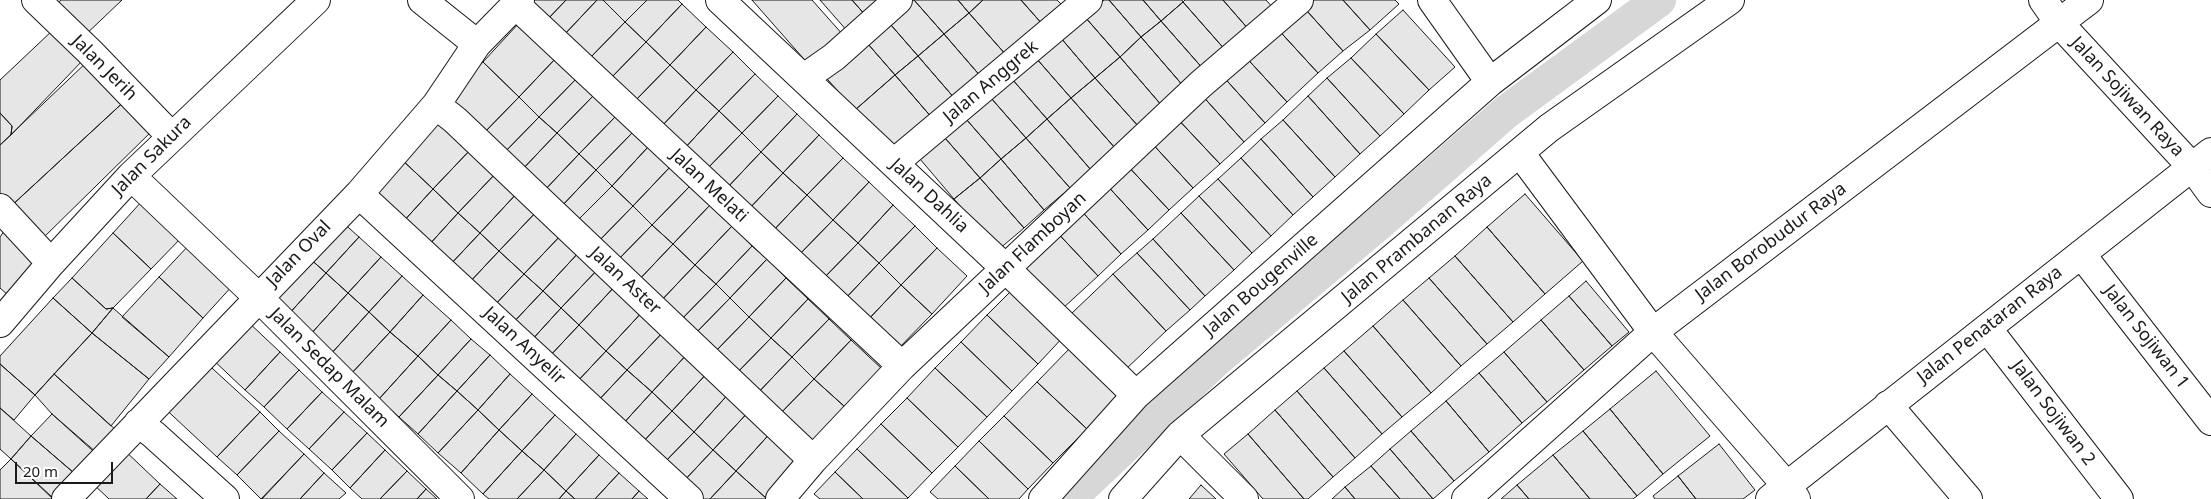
<!DOCTYPE html>
<style>
body{margin:0}
#map{position:relative;width:2211px;height:499px;overflow:hidden;background:#fff;font-family:"Noto Sans",sans-serif}
canvas{display:block}
.scale{position:absolute;left:15px;top:462px;width:98px;height:22px;box-sizing:border-box;border:2px solid #1a1a1a;border-top:0;padding-left:6px;font-size:15px;line-height:18px;white-space:nowrap;color:#1a1a1a;-webkit-text-stroke:4px #fff;paint-order:stroke}
</style>
<div id="map">
<canvas width="2211" height="499"></canvas>
<div class="scale">20 m</div>
</div>
<script>
const c = document.querySelector('canvas').getContext('2d');
c.lineJoin = 'round';
const poly = rows => new Path2D(rows.map(r => 'M' + r).join(''));
function strokePath(path, color, width, dash) { c.strokeStyle = color; c.lineWidth = width; c.lineCap = dash ? 'butt' : 'round'; c.setLineDash(dash || []); c.stroke(path); }
function fill(path, color) { c.fillStyle = color; c.fill(path, 'evenodd'); }
function write(font, color, halo, rows, align = 'center') {
  c.font = font + ' "Noto Sans",sans-serif'; c.lineWidth = 4; c.setLineDash([]); c.textBaseline = 'middle'; c.strokeStyle = halo; c.fillStyle = color; for (const [text, x, y, turn = 0] of rows) {
    c.save(); c.translate(x, y); c.rotate((+turn || 0) * Math.PI / 180); c.textAlign = isNaN(turn) ? turn : align; if (halo) c.strokeText(text, 0, 0); c.fillText(text, 0, 0); c.restore();
  }
}
strokePath(poly([
 [1069,499,1216,360,1377,225,1506,112,1659,0]
]), '#d7d7d7', 34);
const building = poly([
 [61,0,122,0,81,39,52,8,61,0],
 [527,0,566,0,547,20,527,0],
 [566,0,597,0,564,35,547,20,566,0],
 [597,0,603,0,625,22,589,59,564,35,597,0],
 [603,0,647,0,625,22,603,0],
 [647,0,678,0,682,4,646,42,625,22,647,0],
 [752,0,812,0,844,36,810,66,752,0],
 [820,0,852,0,867,17,849,33,820,0],
 [852,0,886,0,867,17,852,0],
 [903,0,914,0,944,34,918,56,884,17,903,0],
 [914,0,958,0,969,13,944,34,914,0],
 [958,0,983,0,969,13,958,0],
 [983,0,1021,0,1043,25,1007,56,969,13,983,0],
 [1021,0,1057,0,1064,7,1043,25,1021,0],
 [1104,0,1109,0,1141,37,1120,57,1085,17,1104,0],
 [1109,0,1143,0,1161,21,1141,37,1109,0],
 [1143,0,1182,0,1183,2,1161,21,1143,0],
 [1185,0,1223,0,1250,31,1227,52,1183,2,1185,0],
 [1223,0,1266,0,1275,10,1250,31,1223,0],
 [1300,0,1343,0,1370,30,1343,51,1298,1,1300,0],
 [1343,0,1395,0,1399,4,1370,30,1343,0],
 [1298,1,1343,51,1318,73,1273,24,1298,1],
 [1183,2,1227,52,1205,71,1161,21,1183,2],
 [682,4,706,27,670,65,646,42,682,4],
 [1403,10,1455,67,1429,90,1376,34,1403,10],
 [969,13,1007,56,982,78,944,34,969,13],
 [884,17,918,56,895,75,861,36,884,17],
 [1085,17,1120,57,1095,78,1060,37,1085,17],
 [1161,21,1205,71,1185,88,1141,37,1161,21],
 [625,22,646,42,610,79,589,59,625,22],
 [519,23,556,58,519,97,483,62,519,23],
 [1273,24,1318,73,1287,102,1242,53,1273,24],
 [706,27,733,52,696,90,670,65,706,27],
 [53,30,85,58,11,135,12,126,0,113,0,80,53,30],
 [944,34,982,78,956,100,918,56,944,34],
 [1376,34,1429,90,1404,114,1351,58,1376,34],
 [861,36,895,75,855,110,820,71,861,36],
 [1060,37,1095,78,1071,98,1036,58,1060,37],
 [1141,37,1185,88,1163,107,1120,57,1141,37],
 [646,42,670,65,634,102,610,79,646,42],
 [733,52,755,74,719,111,696,90,733,52],
 [1242,53,1287,102,1265,123,1220,73,1242,53],
 [918,56,956,100,933,119,895,75,918,56],
 [1120,57,1163,107,1139,127,1095,78,1120,57],
 [556,58,577,78,539,117,519,97,556,58],
 [1036,58,1071,98,1047,119,1012,79,1036,58],
 [1351,58,1404,114,1380,136,1327,78,1351,58],
 [90,59,129,97,9,208,0,198,0,145,90,59],
 [483,62,519,97,481,136,445,101,483,62],
 [670,65,696,90,661,127,634,102,670,65],
 [1220,73,1265,123,1244,142,1199,92,1220,73],
 [755,74,778,96,742,133,719,111,755,74],
 [895,75,933,119,892,154,855,110,895,75],
 [577,78,594,95,557,133,539,117,577,78],
 [1095,78,1139,127,1115,148,1071,98,1095,78],
 [1327,78,1380,136,1360,154,1308,96,1327,78],
 [1012,79,1047,119,1026,138,991,98,1012,79],
 [696,90,719,111,684,149,661,127,696,90],
 [1199,92,1244,142,1220,164,1174,115,1199,92],
 [594,95,616,116,579,154,557,133,594,95],
 [778,96,797,114,761,152,742,133,778,96],
 [1308,96,1360,154,1335,177,1283,120,1308,96],
 [129,97,154,129,40,241,9,208,129,97],
 [519,97,539,117,502,155,481,136,519,97],
 [991,98,1026,138,1001,159,966,119,991,98],
 [1071,98,1115,148,1091,170,1047,119,1071,98],
 [719,111,742,133,706,170,684,149,719,111],
 [0,113,12,126,11,135,0,145,0,113],
 [797,114,819,135,783,173,761,152,797,114],
 [1174,115,1220,164,1193,188,1148,139,1174,115],
 [437,116,472,148,433,189,399,157,437,116],
 [616,116,633,132,596,170,579,154,616,116],
 [539,117,557,133,520,172,502,155,539,117],
 [966,119,1001,159,980,178,945,138,966,119],
 [1047,119,1091,170,1070,188,1026,138,1047,119],
 [1283,120,1335,177,1313,197,1261,139,1283,120],
 [633,132,648,147,612,186,596,170,633,132],
 [557,133,579,154,542,193,520,172,557,133],
 [742,133,761,152,726,189,706,170,742,133],
 [819,135,843,158,807,195,783,173,819,135],
 [945,138,980,178,954,199,920,159,945,138],
 [1026,138,1070,188,1044,210,1001,159,1026,138],
 [1148,139,1193,188,1169,210,1124,162,1148,139],
 [1261,139,1313,197,1293,215,1241,158,1261,139],
 [648,147,670,167,633,206,612,186,648,147],
 [472,148,497,172,458,213,433,189,472,148],
 [761,152,783,173,748,210,726,189,761,152],
 [579,154,596,170,559,209,542,193,579,154],
 [399,157,433,189,402,223,367,190,399,157],
 [843,158,869,182,833,220,807,195,843,158],
 [1241,158,1293,215,1271,236,1218,179,1241,158],
 [1001,159,1044,210,1024,228,980,178,1001,159],
 [1124,162,1169,210,1148,230,1103,181,1124,162],
 [670,167,690,186,652,225,633,206,670,167],
 [596,170,612,186,574,224,559,209,596,170],
 [497,172,518,192,480,233,458,213,497,172],
 [783,173,807,195,771,233,748,210,783,173],
 [980,178,1024,228,998,250,954,199,980,178],
 [1218,179,1271,236,1252,253,1199,196,1218,179],
 [1103,181,1148,230,1121,254,1076,205,1103,181],
 [869,182,893,205,858,243,833,220,869,182],
 [612,186,633,206,596,244,574,224,612,186],
 [690,186,710,205,673,244,652,225,690,186],
 [433,189,458,213,428,246,402,223,433,189],
 [518,192,538,210,499,251,480,233,518,192],
 [1525,194,1583,261,1545,294,1487,227,1525,194],
 [807,195,833,220,797,257,771,233,807,195],
 [1199,196,1252,253,1234,270,1181,213,1199,196],
 [143,200,183,236,151,269,113,233,143,200],
 [710,205,732,226,695,265,673,244,710,205],
 [893,205,915,226,879,263,858,243,893,205],
 [1076,205,1121,254,1098,276,1052,227,1076,205],
 [633,206,652,225,615,263,596,244,633,206],
 [538,210,563,233,524,274,499,251,538,210],
 [458,213,480,233,449,266,428,246,458,213],
 [1181,213,1234,270,1205,296,1153,239,1181,213],
 [340,220,359,237,326,273,307,256,340,220],
 [833,220,858,243,822,280,797,257,833,220],
 [652,225,673,244,636,283,615,263,652,225],
 [732,226,752,246,716,284,695,265,732,226],
 [915,226,937,248,901,285,879,263,915,226],
 [7,227,41,256,8,295,0,288,0,237,7,227],
 [1052,227,1098,276,1062,309,1016,260,1052,227],
 [1487,227,1545,294,1513,322,1455,256,1487,227],
 [113,233,151,269,113,308,106,309,72,278,113,233],
 [480,233,499,251,468,284,449,266,480,233],
 [563,233,581,250,543,291,524,274,563,233],
 [359,237,381,257,348,293,326,273,359,237],
 [1153,239,1205,296,1190,310,1137,253,1153,239],
 [858,243,879,263,843,301,822,280,858,243],
 [190,244,234,284,203,318,159,277,190,244],
 [673,244,695,265,658,304,636,283,673,244],
 [752,246,767,259,730,298,716,284,752,246],
 [937,248,967,276,932,314,901,285,937,248],
 [581,250,600,267,561,308,543,291,581,250],
 [499,251,524,274,493,307,468,284,499,251],
 [1137,253,1190,310,1166,331,1113,274,1137,253],
 [307,256,326,273,287,316,268,299,307,256],
 [1455,256,1513,322,1487,344,1429,278,1455,256],
 [381,257,402,276,369,312,348,293,381,257],
 [767,259,786,278,749,317,730,298,767,259],
 [879,263,901,285,865,323,843,301,879,263],
 [695,265,716,284,678,323,658,304,695,265],
 [600,267,617,284,579,325,561,308,600,267],
 [326,273,348,293,309,336,287,316,326,273],
 [524,274,543,291,511,325,493,307,524,274],
 [1113,274,1166,331,1125,370,1072,313,1113,274],
 [402,276,423,295,390,332,369,312,402,276],
 [159,277,203,318,169,357,122,317,159,277],
 [72,278,106,309,113,308,92,333,53,298,72,278],
 [786,278,808,299,771,338,749,317,786,278],
 [1429,278,1487,344,1461,366,1403,300,1429,278],
 [1586,281,1629,332,1612,346,1569,296,1586,281],
 [617,284,645,309,606,351,579,325,617,284],
 [716,284,730,298,692,337,678,323,716,284],
 [901,285,932,314,896,351,865,323,901,285],
 [1016,286,1066,334,1038,364,987,315,1016,286],
 [543,291,561,308,530,342,511,325,543,291],
 [348,293,369,312,330,355,309,336,348,293],
 [423,295,451,320,418,356,390,332,423,295],
 [1569,296,1612,346,1584,370,1541,320,1569,296],
 [53,298,92,333,35,395,0,364,0,356,53,298],
 [730,298,749,317,712,355,692,337,730,298],
 [808,299,829,319,792,357,771,338,808,299],
 [1403,300,1461,366,1431,393,1373,326,1403,300],
 [113,308,169,357,149,379,92,333,113,308],
 [561,308,579,325,548,358,530,342,561,308],
 [645,309,666,329,627,370,606,351,645,309],
 [369,312,390,332,351,374,330,355,369,312],
 [987,315,1038,364,1012,391,961,342,987,315],
 [749,317,771,338,734,376,712,355,749,317],
 [829,319,851,340,814,379,792,357,829,319],
 [246,320,280,352,245,390,210,357,246,320],
 [451,320,471,339,438,375,418,356,451,320],
 [1541,320,1584,370,1547,402,1504,352,1541,320],
 [579,325,606,351,575,384,548,358,579,325],
 [1373,326,1431,393,1402,417,1344,351,1373,326],
 [666,329,690,351,652,392,627,370,666,329],
 [390,332,418,356,379,399,351,374,390,332],
 [92,333,149,379,111,426,54,374,92,333],
 [771,338,792,357,755,396,734,376,771,338],
 [471,339,490,355,457,391,438,375,471,339],
 [851,340,882,369,845,407,814,379,851,340],
 [961,342,1012,391,987,417,935,368,961,342],
 [1071,347,1121,394,1087,429,1037,382,1071,347],
 [606,351,627,370,596,403,575,384,606,351],
 [690,351,710,370,672,411,652,392,690,351],
 [1344,351,1402,417,1382,434,1324,368,1344,351],
 [280,352,299,370,264,407,245,390,280,352],
 [1504,352,1547,402,1522,423,1479,373,1504,352],
 [490,355,510,374,478,410,457,391,490,355],
 [418,356,438,375,399,417,379,399,418,356],
 [792,357,814,379,777,417,755,396,792,357],
 [201,358,260,412,217,457,159,403,201,358],
 [0,364,35,395,14,420,0,408,0,364],
 [935,368,987,417,958,447,907,398,935,368],
 [1324,368,1382,434,1355,458,1297,391,1324,368],
 [299,370,322,392,287,429,264,407,299,370],
 [627,370,652,392,621,426,596,403,627,370],
 [710,370,732,390,694,432,672,411,710,370],
 [1656,371,1710,436,1663,474,1610,409,1656,371],
 [1479,373,1522,423,1489,452,1446,401,1479,373],
 [54,374,117,431,97,453,52,414,35,395,54,374],
 [510,374,532,394,499,430,478,410,510,374],
 [438,375,457,391,418,434,399,417,438,375],
 [814,379,845,407,807,447,777,417,814,379],
 [1037,382,1087,429,1053,463,1004,416,1037,382],
 [732,390,752,408,713,450,694,432,732,390],
 [457,391,478,410,438,453,418,434,457,391],
 [1297,391,1355,458,1333,477,1275,410,1297,391],
 [322,392,344,412,309,449,287,429,322,392],
 [652,392,672,411,641,444,621,426,652,392],
 [532,394,555,415,522,451,499,430,532,394],
 [907,398,958,447,932,473,881,424,907,398],
 [1446,401,1489,452,1454,481,1411,431,1446,401],
 [0,408,31,436,11,459,0,449,0,408],
 [752,408,774,429,736,471,713,450,752,408],
 [1610,409,1663,474,1637,496,1583,431,1610,409],
 [478,410,499,430,461,473,438,453,478,410],
 [1275,410,1333,477,1308,499,1304,499,1248,434,1275,410],
 [672,411,694,432,662,465,641,444,672,411],
 [260,412,279,431,237,475,217,457,260,412],
 [344,412,367,433,332,470,309,449,344,412],
 [52,414,93,451,74,473,31,436,52,414],
 [555,415,576,434,544,470,522,451,555,415],
 [1004,416,1053,463,1028,489,979,441,1004,416],
 [881,424,932,473,908,498,857,449,881,424],
 [774,429,808,461,767,499,736,471,774,429],
 [499,430,522,451,483,494,461,473,499,430],
 [279,431,304,454,261,499,237,475,279,431],
 [1411,431,1454,481,1433,499,1390,449,1411,431],
 [1583,431,1637,496,1633,499,1590,499,1553,455,1583,431],
 [694,432,713,450,682,483,662,465,694,432],
 [367,433,385,450,350,488,332,470,367,433],
 [576,434,599,455,566,491,544,470,576,434],
 [1248,434,1304,499,1263,499,1224,454,1248,434],
 [31,436,74,473,52,497,11,459,31,436],
 [979,441,1028,489,1019,499,989,499,955,466,979,441],
 [1719,444,1755,490,1743,499,1696,499,1678,476,1719,444],
 [121,447,160,484,146,499,109,499,89,480,121,447],
 [857,449,908,498,907,499,863,499,835,472,857,449],
 [1390,449,1433,499,1400,499,1371,466,1390,449],
 [385,450,407,471,380,499,362,499,350,488,385,450],
 [713,450,736,471,710,499,700,499,682,483,713,450],
 [522,451,544,470,517,499,489,499,483,494,522,451],
 [304,454,324,473,300,499,262,499,304,454],
 [599,455,619,473,595,499,575,499,566,491,599,455],
 [1553,455,1590,499,1529,499,1517,485,1553,455],
 [11,459,53,499,0,499,0,470,11,459],
 [955,466,989,499,938,499,930,492,955,466],
 [1371,466,1400,499,1355,499,1345,487,1371,466],
 [544,470,566,491,559,499,517,499,544,470],
 [407,471,426,489,417,499,380,499,407,471],
 [736,471,767,499,710,499,736,471],
 [835,472,863,499,820,499,814,494,835,472],
 [324,473,346,493,339,499,300,499,324,473],
 [619,473,639,491,632,499,595,499,619,473],
 [1678,476,1696,499,1655,499,1653,496,1678,476],
 [160,484,177,499,146,499,160,484],
 [1201,485,1216,499,1189,499,1201,485],
 [1517,485,1529,499,1501,499,1517,485],
 [1345,487,1355,499,1332,499,1345,487],
 [426,489,437,499,417,499,426,489],
 [566,491,575,499,559,499,566,491],
 [639,491,648,499,632,499,639,491]
]);
fill(building, '#e6e6e6');
strokePath(building, '#1a1a1a', 1);
const minor = poly([
 [36,0,90,52,171,136],
 [422,0,477,44],
 [720,0,1005,268,1136,395],
 [1432,0,1490,82],
 [2043,0,2059,23,2192,167,2211,193],
 [516,5,902,366],
 [804,78,834,57,898,0],
 [436,105,455,120,813,460],
 [1520,153,1653,332,1786,485,1796,499],
 [894,163,1088,0],
 [131,176,258,297,460,499],
 [359,194,689,499],
 [0,208,51,263],
 [2081,254,2211,421],
 [0,323,51,263,131,176,316,0],
 [1987,328,2119,499],
 [1888,405,1968,499],
 [138,423,153,434,225,499],
 [1180,435,1244,499],
 [66,499,359,194,436,105,477,44,520,0],
 [780,499,813,460,902,366,1201,84,1299,0],
 [1043,499,1136,395,1490,82,1597,0],
 [1123,499,1180,435,1549,128,1730,0],
 [1466,499,1653,332,2089,0],
 [1770,499,2211,152]
]);
strokePath(minor, '#1a1a1a', 30);
strokePath(minor, '#fff', 28);
write('18px', '#1a1a1a', '#fff', [
 ["Jalan Jerih",104,68,45],
 ["Jalan Anggrek",991,82,-40],
 ["Jalan Sojiwan Raya",2127,97,47],
 ["Jalan Sakura",152,156,-45],
 ["Jalan Melati",709,186,43],
 ["Jalan Dahlia",929,196,43],
 ["Jalan Prambanan Raya",1417,239,-40],
 ["Jalan Borobudur Raya",1771,242,-37],
 ["Jalan Flamboyan",1033,243,-43],
 ["Jalan Oval",299,254,-46],
 ["Jalan Aster",625,281,43],
 ["Jalan Bougenville",1261,285,-41],
 ["Jalan Penataran Raya",1990,325,-38],
 ["Jalan Sojiwan 1",2146,337,52],
 ["Jalan Anyelir",524,346,43],
 ["Jalan Sedap Malam",329,368,45],
 ["Jalan Sojiwan 2",2053,413,53]
]);
</script>
